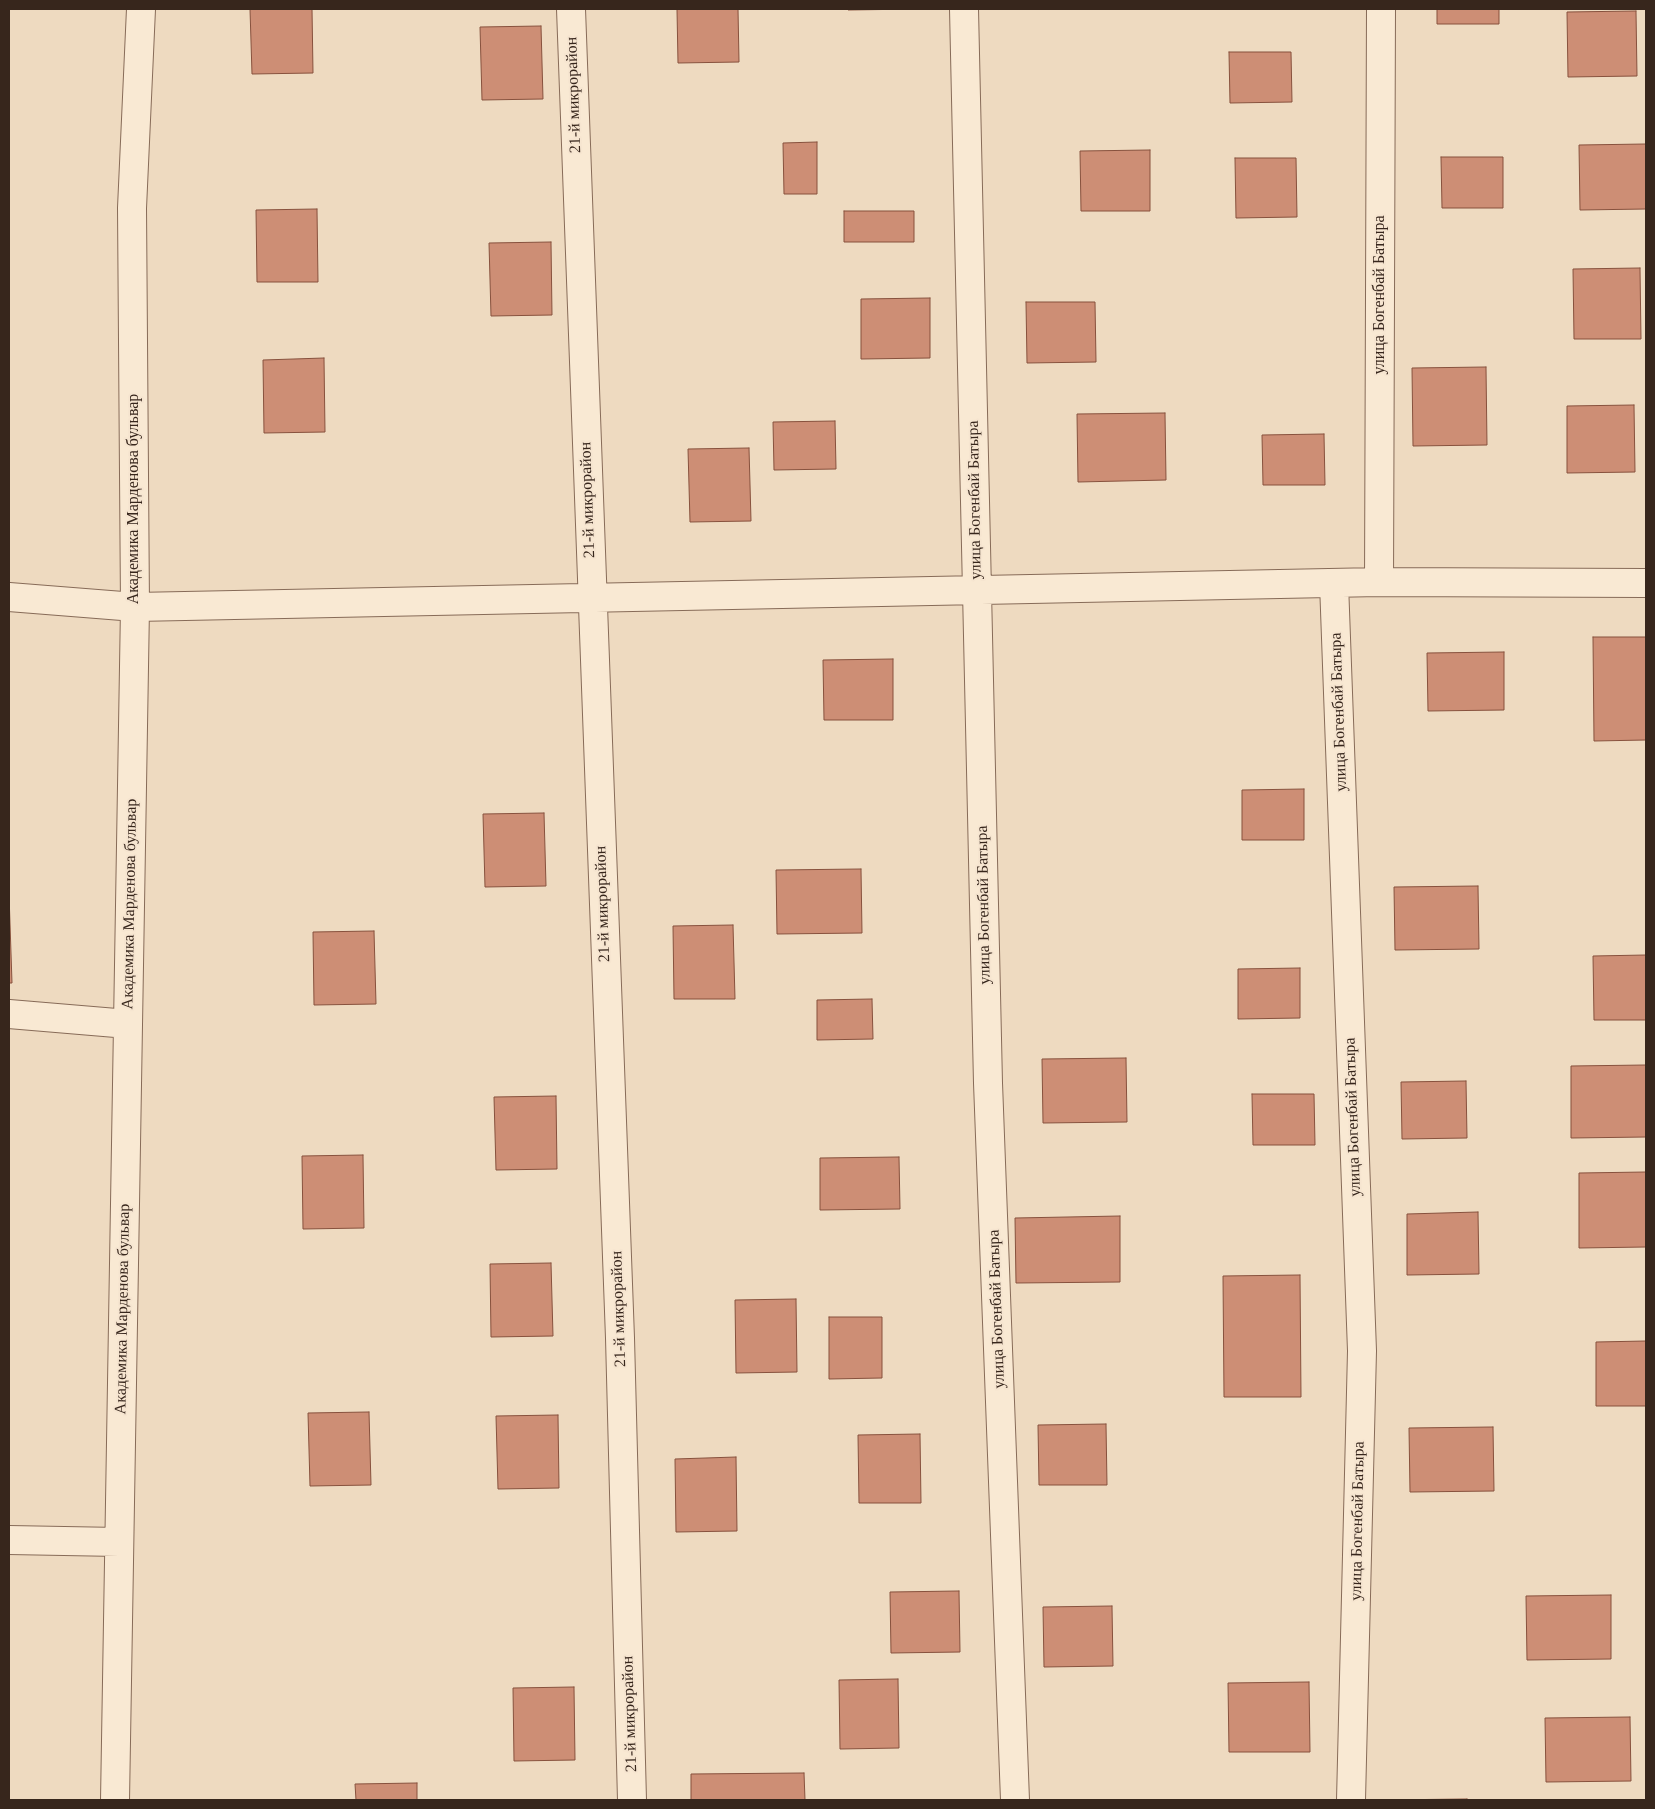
<!DOCTYPE html>
<meta charset="utf-8">
<style>
body{margin:0}
#map{position:relative;width:1655px;height:1809px;overflow:hidden;background:#eedac0;font-family:"Times New Roman",serif}
canvas{display:block}
.frame{position:absolute;inset:0;border:10px solid #37261c;pointer-events:none}
</style>
<div id="map">
<canvas width="1655" height="1809"></canvas>
<div class="frame"></div>
</div>
<script>
const c = document.querySelector('canvas').getContext('2d');
c.lineJoin = 'round';
function fill(path, color) { c.fillStyle = color; c.fill(path, 'evenodd'); }
const poly = rows => new Path2D(rows.map(r => 'M' + r).join(''));
function strokePath(path, color, width, dash) { c.strokeStyle = color; c.lineWidth = width; c.lineCap = dash ? 'butt' : 'round'; c.setLineDash(dash || []); c.stroke(path); }
function write(font, color, halo, rows, align = 'center') {
  c.font = font + ' "Times New Roman",serif'; c.lineWidth = 4; c.setLineDash([]); c.textBaseline = 'middle'; c.strokeStyle = halo; c.fillStyle = color; for (const [text, x, y, turn = 0] of rows) {
    c.save(); c.translate(x, y); c.rotate((+turn || 0) * Math.PI / 180); c.textAlign = isNaN(turn) ? turn : align; if (halo) c.strokeText(text, 0, 0); c.fillText(text, 0, 0); c.restore();
  }
}
const building = poly([
 [250,9,312,9,313,73,252,74,250,9],
 [677,9,738,9,739,62,678,63,677,9],
 [848,9,917,9,848,10,848,9],
 [1437,9,1499,9,1499,24,1437,24,1437,9],
 [1636,11,1637,76,1568,77,1567,12,1636,11],
 [541,26,543,99,482,100,480,27,541,26],
 [1229,52,1291,52,1292,102,1230,103,1229,52],
 [817,142,817,194,784,194,783,143,817,142],
 [1646,144,1646,209,1580,210,1579,145,1646,144],
 [1150,150,1150,211,1081,211,1080,151,1150,150],
 [1441,157,1503,157,1503,208,1442,208,1441,157],
 [1235,158,1296,158,1297,217,1236,218,1235,158],
 [317,209,318,282,257,282,256,210,317,209],
 [844,211,914,211,914,242,844,242,844,211],
 [551,242,552,315,491,316,489,243,551,242],
 [1640,268,1641,339,1574,339,1573,269,1640,268],
 [930,298,930,358,861,359,861,299,930,298],
 [1026,302,1095,302,1096,362,1027,363,1026,302],
 [324,358,325,432,264,433,263,360,324,358],
 [1486,367,1487,445,1413,446,1412,368,1486,367],
 [1634,405,1635,472,1567,473,1567,406,1634,405],
 [1165,413,1166,480,1078,482,1077,414,1165,413],
 [835,421,836,469,774,470,773,422,835,421],
 [1324,434,1325,485,1263,485,1262,435,1324,434],
 [749,448,751,521,690,522,688,449,749,448],
 [1593,637,1646,637,1646,740,1594,741,1593,637],
 [1504,652,1504,710,1428,711,1427,653,1504,652],
 [893,659,893,720,824,720,823,660,893,659],
 [1304,789,1304,840,1242,840,1242,790,1304,789],
 [544,813,546,886,485,887,483,814,544,813],
 [861,869,862,933,777,934,776,870,861,869],
 [1478,886,1479,949,1395,950,1394,887,1478,886],
 [9,894,12,983,9,983,9,894],
 [733,925,735,999,674,999,673,926,733,925],
 [374,931,376,1004,314,1005,313,932,374,931],
 [1646,955,1646,1020,1594,1020,1593,956,1646,955],
 [1300,968,1300,1018,1238,1019,1238,969,1300,968],
 [872,999,873,1039,817,1040,817,1000,872,999],
 [1126,1058,1127,1122,1043,1123,1042,1059,1126,1058],
 [1646,1065,1646,1137,1571,1138,1571,1066,1646,1065],
 [1466,1081,1467,1138,1402,1139,1401,1082,1466,1081],
 [1252,1094,1314,1094,1315,1145,1253,1145,1252,1094],
 [556,1096,557,1169,496,1170,494,1097,556,1096],
 [363,1155,364,1228,303,1229,302,1156,363,1155],
 [899,1157,900,1209,820,1210,820,1158,899,1157],
 [1646,1172,1646,1247,1579,1248,1579,1173,1646,1172],
 [1478,1212,1479,1274,1407,1275,1407,1214,1478,1212],
 [1120,1216,1120,1282,1016,1283,1015,1218,1120,1216],
 [551,1263,553,1336,491,1337,490,1264,551,1263],
 [1300,1275,1301,1397,1224,1397,1223,1276,1300,1275],
 [796,1299,797,1372,736,1373,735,1300,796,1299],
 [829,1317,882,1317,882,1378,829,1379,829,1317],
 [1646,1341,1646,1406,1596,1406,1596,1342,1646,1341],
 [369,1412,371,1485,310,1486,308,1413,369,1412],
 [558,1415,559,1488,498,1489,496,1416,558,1415],
 [1106,1424,1107,1485,1039,1485,1038,1425,1106,1424],
 [1493,1427,1494,1491,1410,1492,1409,1428,1493,1427],
 [920,1434,921,1503,859,1503,858,1435,920,1434],
 [736,1457,737,1531,676,1532,675,1459,736,1457],
 [959,1591,960,1652,891,1653,890,1592,959,1591],
 [1611,1595,1611,1659,1527,1660,1526,1596,1611,1595],
 [1112,1606,1113,1666,1044,1667,1043,1607,1112,1606],
 [898,1679,899,1748,840,1749,839,1680,898,1679],
 [1309,1682,1310,1752,1229,1752,1228,1683,1309,1682],
 [574,1687,575,1760,514,1761,513,1688,574,1687],
 [1630,1717,1631,1781,1546,1782,1545,1718,1630,1717],
 [804,1773,805,1800,691,1800,691,1774,804,1773],
 [417,1783,417,1800,356,1800,355,1784,417,1783],
 [1467,1799,1467,1800,1383,1800,1467,1799]
]);
fill(building, '#cd8e75');
strokePath(building, '#87513d', 1);
const street = poly([
 [571,9,620,1338,632,1800],
 [964,9,988,1083,1015,1800],
 [1379,582,1381,9],
 [1334,583,1362,1351,1351,1800],
 [9,597,135,607,1379,582,1646,583],
 [9,1014,128,1024],
 [9,1540,119,1542],
 [115,1800,135,607,132,208,141,9]
]);
strokePath(street, '#876b58', 30);
strokePath(street, '#f9e9d3', 28);
write('16px', '#37261c', '#f6e5d0', [
 ["21-й микрорайон",574,95,-92],
 ["улица Богенбай Батыра",1380,295,-90],
 ["Академика Марденова бульвар",134,499,-90],
 ["21-й микрорайон",588,500,-92],
 ["улица Богенбай Батыра",975,500,-91],
 ["улица Богенбай Батыра",1339,712,-92],
 ["Академика Марденова бульвар",130,904,-89],
 ["21-й микрорайон",603,904,-92],
 ["улица Богенбай Батыра",984,905,-91],
 ["улица Богенбай Батыра",1353,1117,-92],
 ["Академика Марденова бульвар",123,1309,-89],
 ["21-й микрорайон",619,1309,-92],
 ["улица Богенбай Батыра",997,1309,-92],
 ["улица Богенбай Батыра",1358,1521,-89],
 ["21-й микрорайон",630,1714,-92]
]);
</script>
